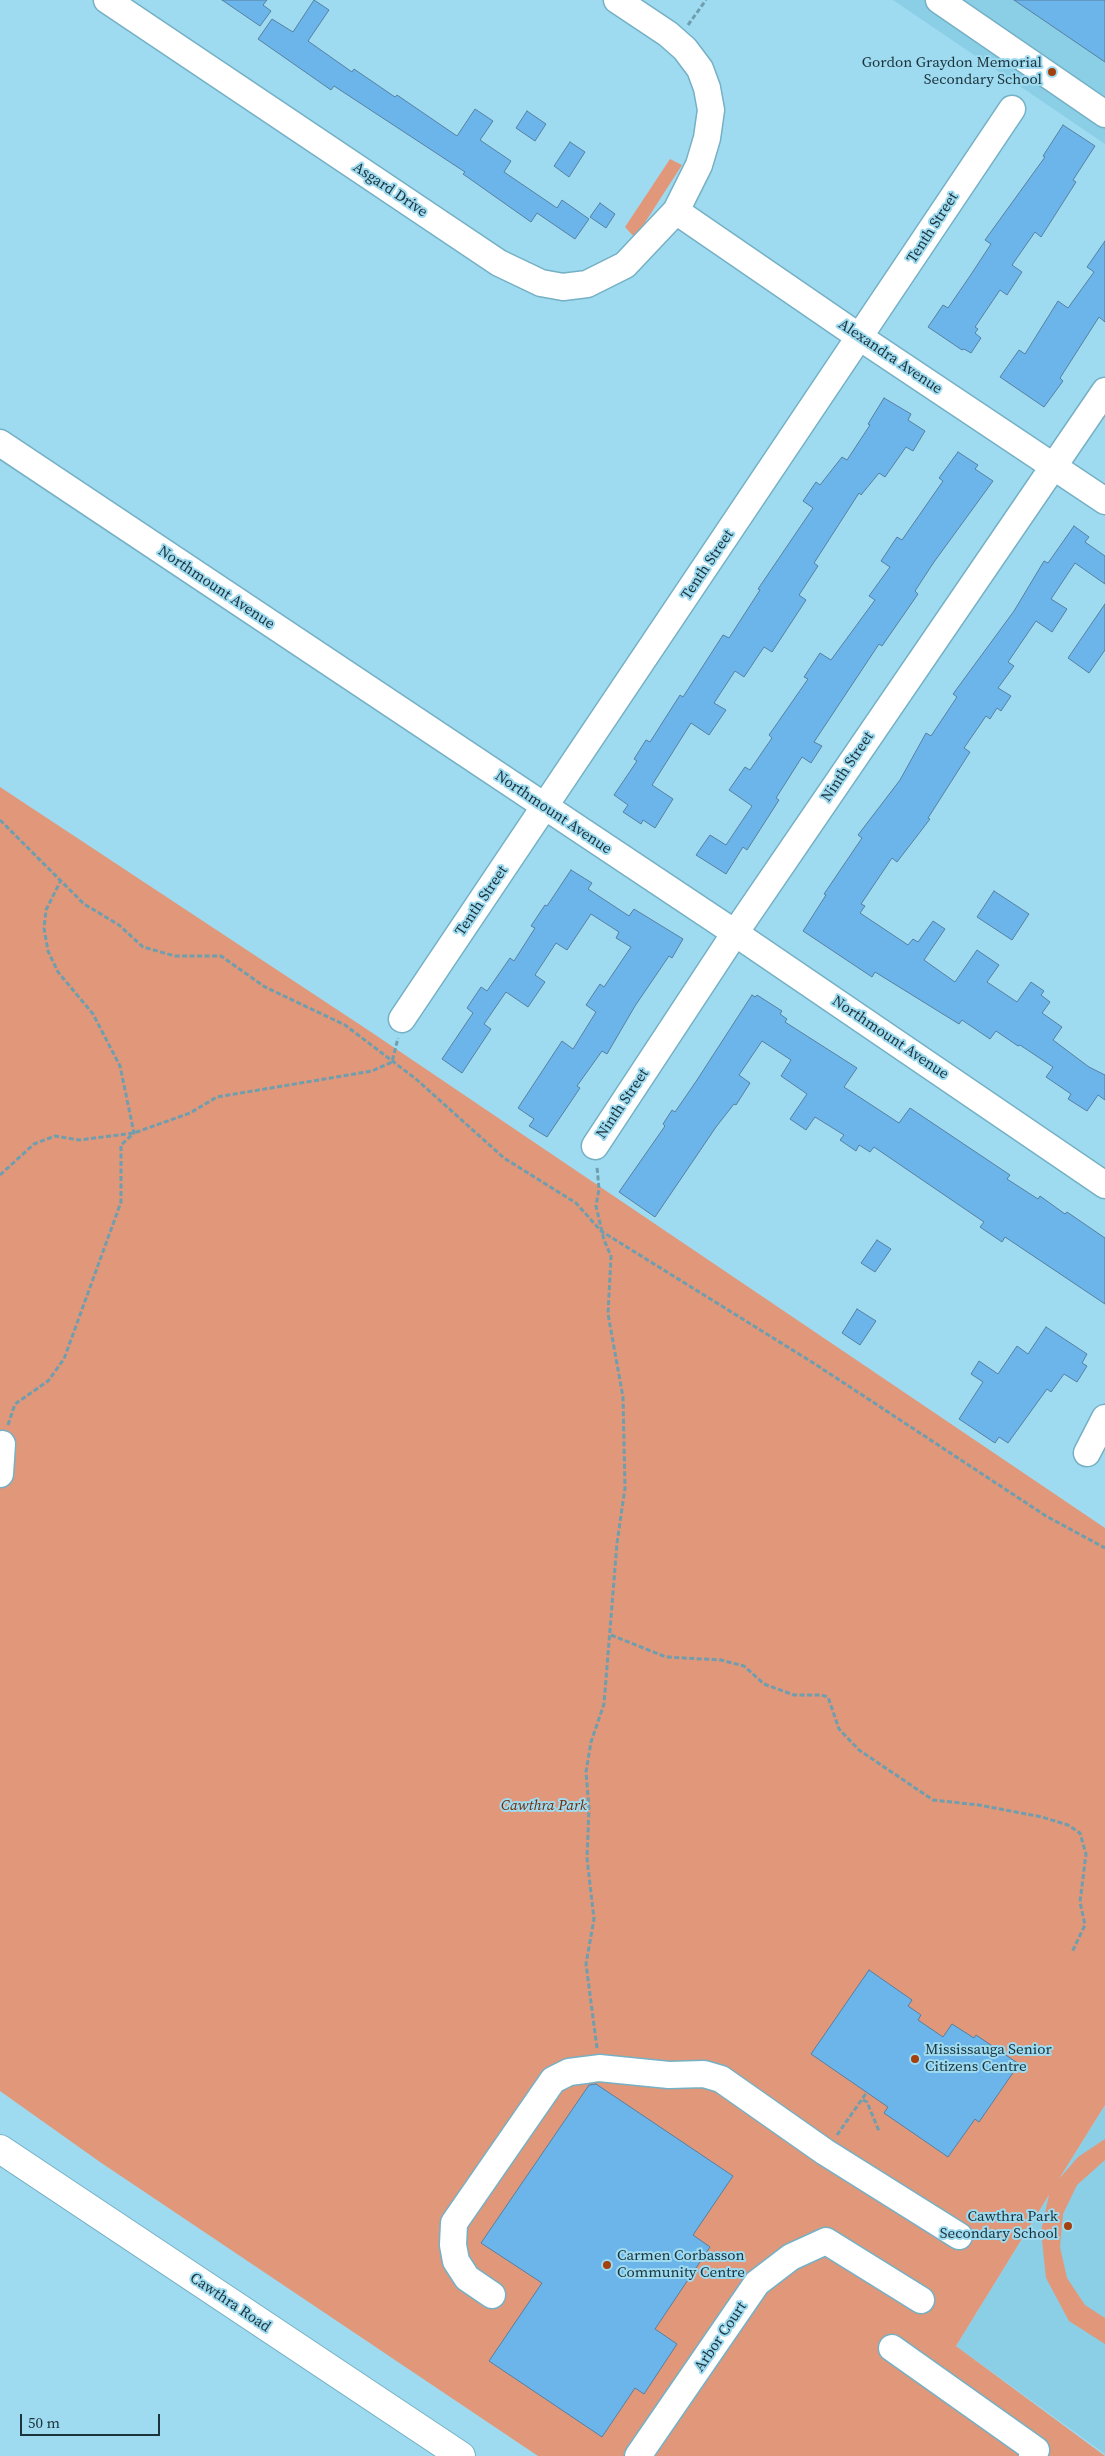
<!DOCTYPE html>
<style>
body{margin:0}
#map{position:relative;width:1105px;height:2456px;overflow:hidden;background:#9fdbf0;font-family:"Source Serif 4",serif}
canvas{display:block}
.scale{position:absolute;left:20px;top:2414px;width:140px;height:22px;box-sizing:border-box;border:2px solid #1b333b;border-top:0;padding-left:6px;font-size:15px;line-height:18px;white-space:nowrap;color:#1b333b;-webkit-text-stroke:4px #9fdbf0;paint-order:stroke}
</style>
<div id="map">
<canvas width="1105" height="2456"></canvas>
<div class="scale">50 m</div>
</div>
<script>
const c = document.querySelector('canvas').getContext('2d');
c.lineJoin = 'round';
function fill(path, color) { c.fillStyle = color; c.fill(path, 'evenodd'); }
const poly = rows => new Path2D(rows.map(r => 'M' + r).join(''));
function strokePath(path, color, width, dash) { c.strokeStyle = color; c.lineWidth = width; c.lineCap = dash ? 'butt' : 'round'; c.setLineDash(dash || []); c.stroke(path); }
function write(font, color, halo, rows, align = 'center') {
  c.font = font + ' "Source Serif 4",serif'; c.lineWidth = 4; c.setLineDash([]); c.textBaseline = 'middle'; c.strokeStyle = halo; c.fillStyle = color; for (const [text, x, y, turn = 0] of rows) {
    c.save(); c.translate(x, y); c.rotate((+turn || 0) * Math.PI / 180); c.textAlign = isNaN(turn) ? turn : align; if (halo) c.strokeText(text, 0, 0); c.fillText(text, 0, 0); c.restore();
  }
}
fill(poly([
 [893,0,1105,0,1105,144],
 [1105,2105,1105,2454,956,2346]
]), '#8bcfe7');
fill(poly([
 [670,159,682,165,635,238,625,227],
 [0,787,371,1032,1105,1528,1105,2105,1059,2179,1078,2157,1105,2139,1105,2160,1077,2185,1063,2214,1060,2247,1067,2278,1085,2305,1105,2318,1105,2344,1069,2321,1046,2278,1041,2231,1049,2195,956,2346,1105,2456,538,2456,100,2162,0,2091]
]), '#e19779');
const building = poly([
 [222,0,267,0,263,5,271,11,260,26,222,0],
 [314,0,329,10,308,41,352,72,354,69,395,97,397,95,457,136,475,109,493,121,480,140,511,161,504,172,557,208,562,200,589,219,575,239,537,213,531,222,463,174,465,172,334,86,331,90,258,39,272,19,293,32,314,0],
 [1014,0,1105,0,1105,62,1014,0],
 [527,111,546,124,535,141,516,128,527,111],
 [1063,125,1095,146,1073,180,1076,182,1041,237,1035,232,1012,265,1022,272,1007,295,1000,290,975,327,978,329,975,333,981,338,971,353,964,349,962,350,928,327,943,305,948,308,970,276,991,244,985,240,1045,157,1043,156,1063,125],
 [570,142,585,152,569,177,554,166,570,142],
 [600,203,615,214,606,228,590,217,600,203],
 [1105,241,1105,322,1099,317,1060,378,1063,381,1044,407,1000,377,1019,350,1025,354,1058,301,1068,308,1094,272,1087,267,1105,241],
 [884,398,911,414,908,420,925,431,913,451,906,447,885,477,879,473,861,495,859,493,814,563,818,566,799,595,806,600,772,652,764,647,744,677,735,671,714,703,726,710,709,735,691,723,652,785,673,799,655,828,643,820,641,824,623,812,628,805,614,795,637,761,634,759,646,740,650,742,680,695,683,697,723,635,729,638,760,590,758,589,813,508,803,501,816,482,820,485,842,457,847,460,870,425,868,424,884,398],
 [958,452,978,465,975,469,993,481,934,562,915,591,918,594,882,646,879,644,814,742,822,746,811,763,802,757,776,798,779,800,747,850,743,847,726,874,696,855,710,835,726,845,752,806,729,790,745,767,750,770,772,738,769,735,808,679,804,677,820,653,831,660,875,600,869,596,890,567,881,561,897,537,902,540,927,504,943,481,939,478,958,452],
 [1074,526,1089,537,1085,542,1105,556,1105,584,1075,563,1051,599,1067,609,1052,632,1036,621,1008,662,1014,666,998,688,1011,696,1001,711,997,708,990,719,986,716,964,748,970,752,928,818,930,819,897,862,892,858,861,904,865,906,860,913,908,945,913,939,918,942,933,921,945,929,924,960,955,982,977,950,999,965,987,982,1017,1002,1031,982,1044,991,1041,995,1050,1002,1042,1013,1062,1027,1053,1040,1089,1067,1105,1075,1105,1100,1098,1095,1087,1111,1068,1099,1071,1094,1046,1077,1053,1067,1020,1045,1018,1046,996,1031,990,1039,962,1020,959,1024,875,972,872,977,803,931,826,895,824,894,862,838,858,835,900,780,926,733,931,736,957,697,953,694,1014,611,1044,561,1048,563,1074,526],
 [1105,604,1105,650,1089,673,1068,658,1105,604],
 [571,870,592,883,588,889,629,916,634,909,683,939,672,958,669,956,635,1006,607,1054,602,1051,577,1086,580,1088,547,1137,529,1126,534,1119,518,1108,562,1041,573,1049,596,1012,586,1005,600,984,604,987,631,947,616,938,619,932,591,914,567,950,556,943,535,975,545,982,528,1007,506,992,484,1024,491,1029,462,1073,442,1059,473,1013,467,1008,481,987,487,991,510,958,514,961,535,928,531,926,545,905,547,906,571,870],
 [994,891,1029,914,1012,940,977,917,994,891],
 [752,995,755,997,757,995,782,1011,780,1014,787,1019,785,1022,857,1068,844,1087,899,1123,910,1108,1010,1175,1007,1179,1038,1199,1040,1196,1065,1214,1067,1212,1105,1238,1105,1304,1005,1237,1002,1242,980,1227,984,1222,874,1147,870,1152,859,1145,856,1151,840,1140,844,1135,815,1117,806,1130,790,1119,807,1094,781,1076,791,1060,762,1041,739,1075,750,1083,736,1105,734,1104,716,1127,655,1217,619,1192,665,1126,663,1124,672,1110,675,1112,697,1080,752,995],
 [877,1240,891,1249,875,1272,861,1263,877,1240],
 [857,1309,876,1321,860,1345,842,1333,857,1309],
 [1046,1327,1087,1354,1082,1363,1087,1366,1077,1382,1064,1374,1051,1392,1047,1389,1008,1443,999,1437,995,1443,959,1419,983,1382,971,1374,979,1361,998,1374,1017,1346,1028,1354,1046,1327],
 [869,1970,912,2000,908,2006,921,2015,918,2020,943,2037,952,2024,974,2038,976,2035,1019,2064,979,2122,975,2119,948,2157,884,2113,888,2107,811,2054,869,1970],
 [596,2084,733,2176,693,2235,710,2247,655,2329,677,2344,644,2394,635,2388,602,2437,489,2361,542,2283,481,2243,589,2085,596,2084]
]);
fill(building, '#6bb5eb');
strokePath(building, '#5680a0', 1);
const minor = poly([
 [107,0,499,263,541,283,563,287,587,284,625,265,676,211,699,165,707,138,711,110,707,88,700,69,685,49,668,34,617,0],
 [939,0,1105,114],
 [676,211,861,338,1105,501],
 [0,443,735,933,1105,1185],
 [402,1019,1012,109],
 [595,1146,735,933,1105,391],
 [1087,1453,1105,1418],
 [0,1474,2,1444],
 [492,2295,467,2278,456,2261,453,2245,454,2223,553,2080,569,2072,585,2070,599,2068,669,2075,704,2074,721,2079,825,2152,959,2236],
 [892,2348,1036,2450,1032,2456],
 [638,2456,757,2283,791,2257,826,2241,921,2300]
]);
const major = poly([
 [0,2149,461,2456]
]);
strokePath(minor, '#75b0c4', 29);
strokePath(major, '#75b0c4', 30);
strokePath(poly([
 [688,25,706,0],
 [0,820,84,904,119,925,143,947,175,956,221,956,265,987,345,1025,416,1079,504,1158,576,1203,601,1231,815,1364,1046,1516,1105,1548],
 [0,1175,34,1144,55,1136,79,1140,134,1133,190,1113,217,1097,372,1071,392,1062,398,1038],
 [8,1425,15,1404,48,1381,64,1359,121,1202,121,1145,134,1133,120,1066,93,1014,58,972,48,951,44,928,46,910,61,880],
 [611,1635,666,1657,721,1660,744,1666,764,1684,794,1695,821,1695,828,1697,839,1729,859,1750,933,1800,979,1805,1042,1817,1068,1825,1080,1833,1086,1854,1080,1902,1085,1925,1072,1952],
 [597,2048,586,1964,594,1919,587,1858,589,1808,586,1772,591,1742,604,1704,617,1543,625,1488,623,1397,608,1314,611,1256,604,1240,596,1206,599,1189,597,1167],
 [863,2100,867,2102,879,2131],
 [837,2135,867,2092]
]), '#6f9eae', 3, [5, 2.5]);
strokePath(minor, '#fff', 26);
strokePath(major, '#fff', 28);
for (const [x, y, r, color] of [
 [1052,72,5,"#a4400e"],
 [915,2059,5,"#a4400e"],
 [1068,2226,5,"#a4400e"],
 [607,2265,5,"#a4400e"]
]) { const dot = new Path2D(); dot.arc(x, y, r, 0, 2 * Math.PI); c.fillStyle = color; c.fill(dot); strokePath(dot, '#9fdbf0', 2); }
write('15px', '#1b333b', '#9fdbf0', [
 ["Gordon Graydon Memorial",1042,63],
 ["Secondary School",1042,80],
 ["Mississauga Senior",925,2050,"left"],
 ["Citizens Centre",925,2067,"left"],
 ["Cawthra Park",1058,2217],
 ["Secondary School",1058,2234],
 ["Carmen Corbasson",617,2256,"left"],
 ["Community Centre",617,2273,"left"]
], 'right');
write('15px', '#1b333b', '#9fdbf0', [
 ["Asgard Drive",390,190,34],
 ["Tenth Street",933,228,-57],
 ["Alexandra Avenue",890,357,34],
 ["Tenth Street",708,565,-56],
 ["Northmount Avenue",216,588,34],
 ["Ninth Street",848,767,-56],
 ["Northmount Avenue",553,813,34],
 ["Tenth Street",482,901,-56],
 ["Northmount Avenue",890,1038,34],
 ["Ninth Street",623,1104,-56],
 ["Cawthra Road",230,2303,34],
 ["Arbor Court",721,2337,-56]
]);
write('italic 15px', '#722a06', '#9fdbf0', [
 ["Cawthra Park",544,1806]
]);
</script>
